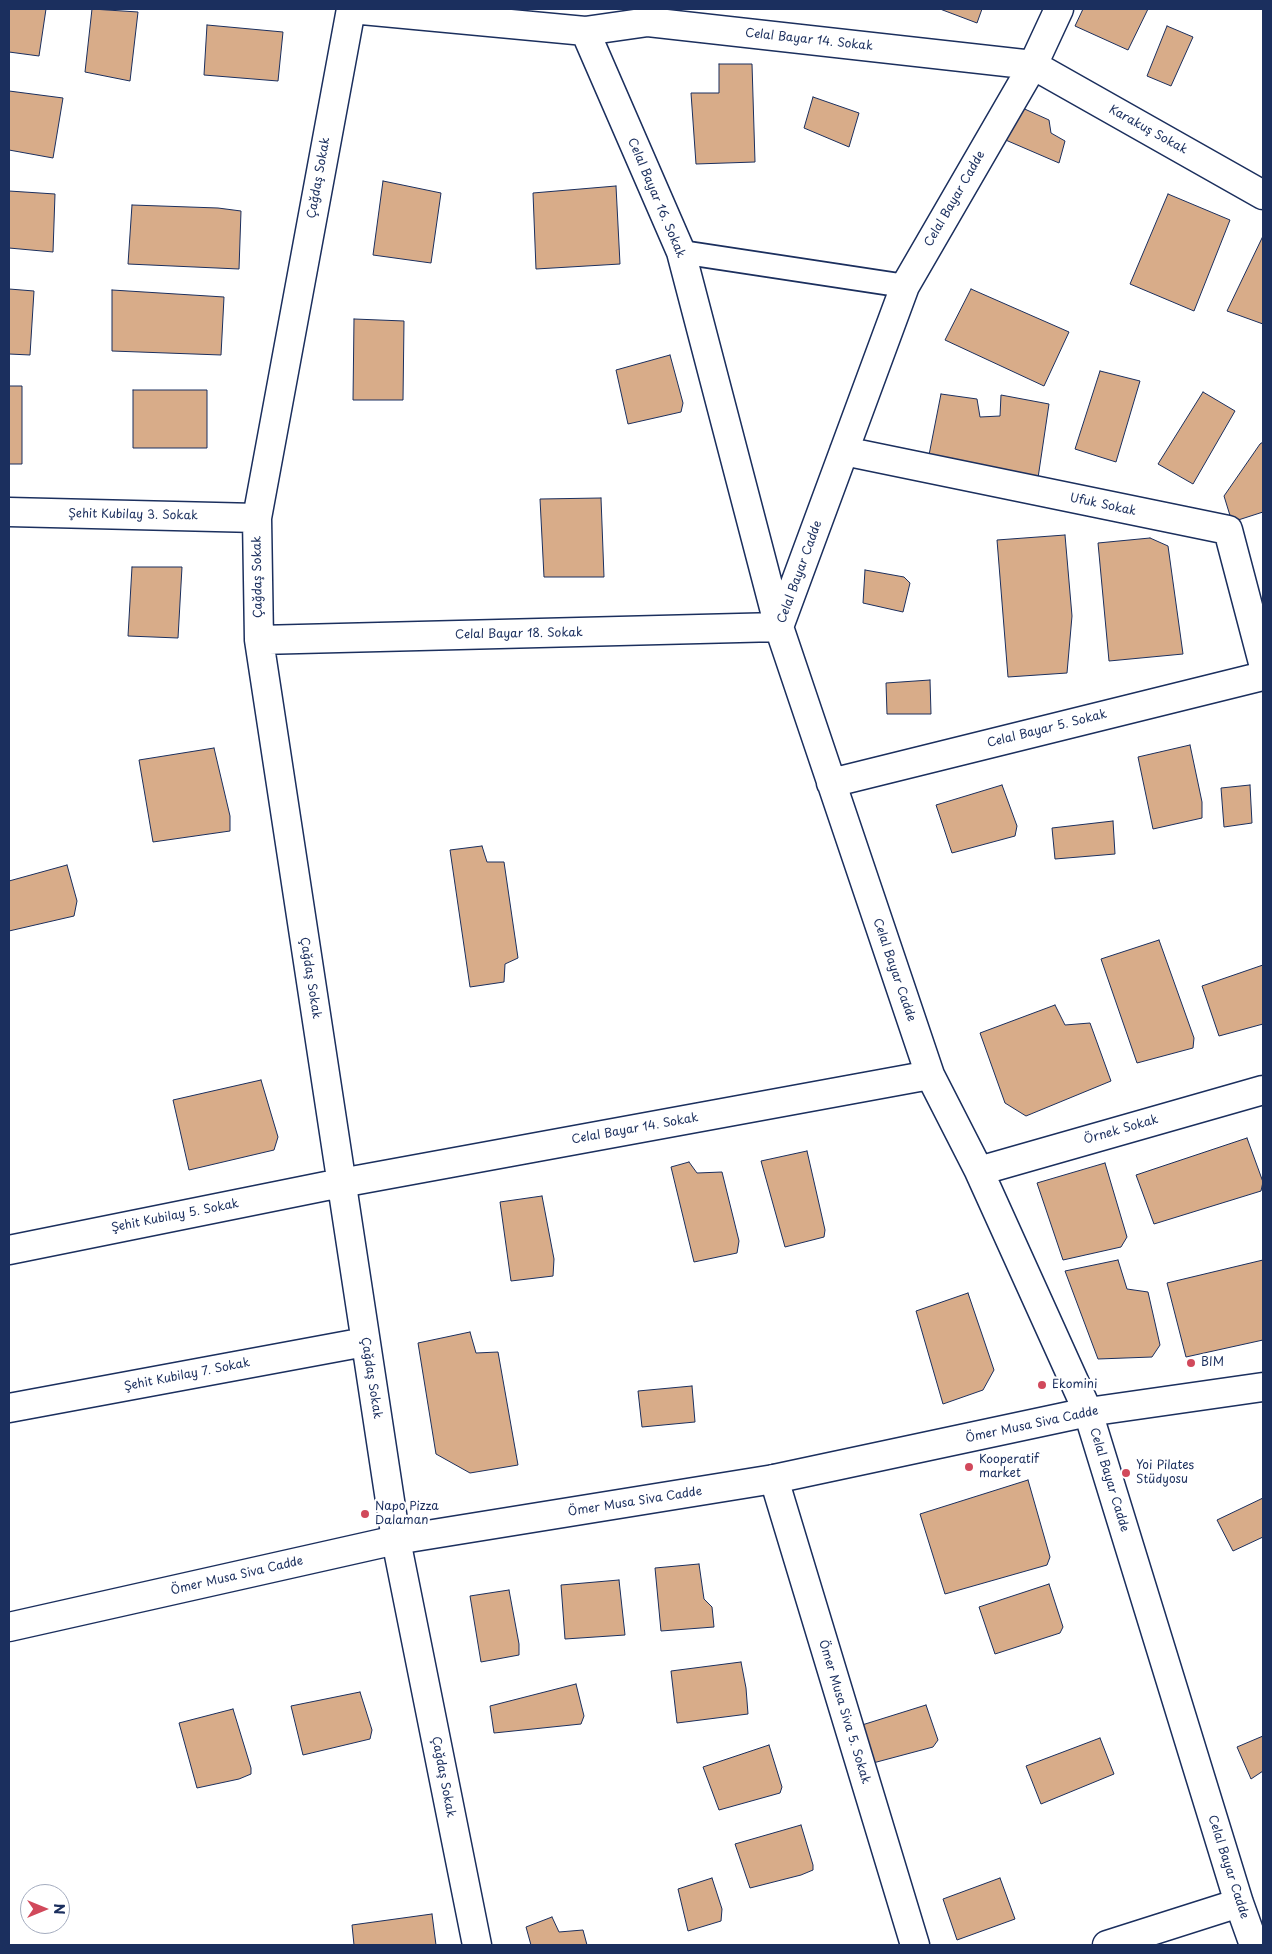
<!DOCTYPE html>
<meta charset="utf-8">
<style>
body{margin:0}
#map{position:relative;width:1272px;height:1954px;overflow:hidden;background:#fff;font-family:"Playpen Sans",sans-serif}
canvas{display:block}
.frame{position:absolute;inset:0;border:10px solid #1b2f5e;pointer-events:none}
.north{position:absolute;left:20px;top:1884px;width:50px;height:50px;box-sizing:border-box;background:#fff;border:1px solid #a4acbf;border-radius:50%;rotate:90deg;font-size:14px;font-weight:700;line-height:20px;text-align:center;color:#1b2f5e}
.north::after{content:'';display:block;margin:auto;width:18px;height:22px;background:#d1495b;clip-path:polygon(50% 0,100% 100%,50% 72%,0 100%)}
</style>
<div id="map">
<canvas width="1272" height="1954"></canvas>
<div class="frame"></div>
<div class="north">N</div>
</div>
<script>
const c = document.querySelector('canvas').getContext('2d');
c.lineJoin = 'round';
function fill(path, color) { c.fillStyle = color; c.fill(path, 'evenodd'); }
const poly = rows => new Path2D(rows.map(r => 'M' + r).join(''));
function strokePath(path, color, width, dash) { c.strokeStyle = color; c.lineWidth = width; c.lineCap = dash ? 'butt' : 'round'; c.setLineDash(dash || []); c.stroke(path); }
function write(font, color, halo, rows, align = 'center') {
  c.font = font + ' "Playpen Sans",sans-serif'; c.lineWidth = 4.5; c.setLineDash([]); c.textBaseline = 'middle'; c.strokeStyle = halo; c.fillStyle = color; for (const [text, x, y, turn = 0] of rows) {
    c.save(); c.translate(x, y); c.rotate((+turn || 0) * Math.PI / 180); c.textAlign = isNaN(turn) ? turn : align; if (halo) c.strokeText(text, 0, 0); c.fillText(text, 0, 0); c.restore();
  }
}
const building = poly([
 [9,9,46,9,39,56,9,52,9,9],
 [92,9,138,12,130,81,85,72,92,9],
 [940,9,982,9,977,23,940,9],
 [1083,9,1148,9,1128,50,1075,26,1083,9],
 [207,25,283,32,278,81,204,75,207,25],
 [1167,26,1193,37,1171,86,1147,76,1167,26],
 [719,64,752,64,755,162,696,164,691,93,719,93,719,64],
 [9,91,63,98,53,158,9,150,9,91],
 [813,97,859,113,849,147,804,128,813,97],
 [1018,106,1049,120,1051,133,1065,141,1059,163,1001,138,1018,106],
 [383,181,441,193,431,263,373,255,383,181],
 [616,186,620,264,536,269,533,193,616,186],
 [9,191,55,194,53,252,9,248,9,191],
 [1168,194,1230,220,1194,311,1130,284,1168,194],
 [132,205,218,208,241,211,239,269,128,264,132,205],
 [1263,236,1263,324,1227,311,1263,236],
 [9,289,34,291,30,355,9,354,9,289],
 [971,289,1069,332,1044,386,945,340,971,289],
 [112,290,224,297,221,355,112,351,112,290],
 [354,319,404,321,403,400,353,400,354,319],
 [670,355,683,403,681,412,628,424,616,370,670,355],
 [1100,371,1140,381,1116,462,1075,449,1100,371],
 [9,386,22,386,22,464,9,464,9,386],
 [133,390,207,390,207,448,133,448,133,390],
 [1203,392,1235,411,1193,484,1158,464,1203,392],
 [941,394,977,399,980,417,1000,416,1001,395,1049,404,1038,478,929,455,941,394],
 [1263,442,1263,512,1232,522,1224,496,1260,444,1263,442],
 [601,498,604,577,544,577,540,499,601,498],
 [1065,535,1072,616,1067,673,1008,677,997,540,1065,535],
 [1150,538,1168,546,1183,654,1109,661,1098,543,1150,538],
 [132,567,182,567,178,638,128,636,132,567],
 [865,570,904,577,910,583,903,612,863,603,865,570],
 [930,680,931,714,887,714,886,683,930,680],
 [1190,745,1202,802,1202,818,1153,829,1138,757,1190,745],
 [214,748,230,816,230,831,153,842,139,760,214,748],
 [1002,785,1017,826,1015,836,952,853,936,805,1002,785],
 [1250,785,1252,823,1224,827,1221,788,1250,785],
 [1113,821,1115,854,1055,859,1052,828,1113,821],
 [482,846,487,862,504,862,518,958,505,964,504,982,470,987,450,850,482,846],
 [67,865,77,901,74,916,9,931,9,881,67,865],
 [1159,940,1194,1038,1193,1048,1137,1063,1101,959,1159,940],
 [1263,965,1263,1024,1219,1036,1202,986,1263,965],
 [1055,1005,1065,1025,1090,1023,1111,1081,1026,1116,1005,1103,980,1033,1055,1005],
 [261,1080,278,1137,274,1150,189,1170,173,1100,261,1080],
 [1247,1138,1263,1182,1261,1191,1154,1224,1136,1175,1247,1138],
 [807,1151,825,1230,824,1237,785,1247,761,1161,807,1151],
 [689,1162,697,1173,722,1172,739,1241,737,1253,694,1262,671,1167,689,1162],
 [1105,1163,1127,1237,1121,1247,1063,1260,1037,1183,1105,1163],
 [542,1196,554,1259,553,1276,511,1281,500,1202,542,1196],
 [1118,1260,1127,1289,1148,1292,1160,1345,1152,1357,1098,1359,1065,1271,1118,1260],
 [1263,1260,1263,1340,1186,1357,1167,1283,1263,1260],
 [968,1293,994,1370,983,1390,943,1404,916,1311,968,1293],
 [470,1332,476,1353,498,1352,518,1465,470,1473,436,1454,418,1343,470,1332],
 [692,1386,695,1422,642,1427,638,1391,692,1386],
 [1028,1480,1050,1557,1047,1565,945,1594,920,1514,1028,1480],
 [1263,1498,1263,1537,1233,1551,1217,1520,1263,1498],
 [699,1564,704,1599,712,1607,714,1627,661,1631,655,1568,699,1564],
 [619,1580,625,1635,565,1639,561,1585,619,1580],
 [1049,1584,1063,1627,1060,1633,995,1654,979,1607,1049,1584],
 [509,1590,519,1644,519,1655,481,1662,470,1596,509,1590],
 [741,1662,746,1688,748,1714,677,1723,671,1671,741,1662],
 [576,1684,584,1716,581,1724,494,1733,490,1706,576,1684],
 [360,1692,372,1730,370,1739,303,1755,291,1706,360,1692],
 [926,1705,938,1740,933,1747,873,1763,862,1725,926,1705],
 [233,1709,251,1768,251,1774,239,1779,197,1788,179,1723,233,1709],
 [1263,1736,1263,1771,1251,1779,1237,1747,1263,1736],
 [1100,1738,1114,1774,1041,1804,1026,1766,1100,1738],
 [769,1745,782,1787,780,1793,719,1810,703,1767,769,1745],
 [801,1825,813,1865,813,1870,801,1875,750,1888,735,1844,801,1825],
 [712,1878,722,1909,721,1921,688,1931,678,1889,712,1878],
 [1000,1878,1015,1919,957,1940,943,1899,1000,1878],
 [432,1914,436,1945,354,1945,352,1925,432,1914],
 [552,1917,559,1932,583,1930,587,1945,531,1945,526,1927,552,1917]
]);
fill(building, '#d8ac89');
strokePath(building, '#1b2f5e', 1);
const lane = poly([
 [681,252,905,286]
]);
const street = poly([
 [351,9,257,518,259,640,396,1540,477,1945],
 [1059,9,1033,65,905,286,779,627,930,1075,979,1171,1088,1412,1239,1903,1254,1945],
 [585,31,648,22,1033,65,1263,195],
 [844,451,1228,530,1263,663],
 [9,512,257,518],
 [259,640,779,627,681,252,585,31,351,9],
 [831,783,1263,676],
 [979,1171,1263,1090],
 [9,1250,341,1183,930,1075],
 [9,1408,365,1342],
 [774,1479,915,1945],
 [1107,1945,1239,1903]
]);
const secondary = poly([
 [9,1627,396,1540,774,1479,1088,1412,1263,1387]
]);
strokePath(lane, '#1b2f5e', 26);
strokePath(street, '#1b2f5e', 31);
strokePath(secondary, '#1b2f5e', 31);
strokePath(lane, '#fff', 22);
strokePath(street, '#fff', 28);
strokePath(secondary, '#fff', 28);
for (const [x, y, r, color] of [
 [1191,1363,5,"#d1495b"],
 [1042,1385,5,"#d1495b"],
 [969,1467,5,"#d1495b"],
 [1126,1473,5,"#d1495b"],
 [365,1514,5,"#d1495b"]
]) { const dot = new Path2D(); dot.arc(x, y, r, 0, 2 * Math.PI); c.fillStyle = color; c.fill(dot); strokePath(dot, '#fff', 2); }
write('12px', '#1b2f5e', '#fff', [
 ["Celal Bayar 14. Sokak",809,40,6],
 ["Karakuş Sokak",1148,130,29],
 ["Çağdaş Sokak",319,178,-80],
 ["Celal Bayar 16. Sokak",656,198,67],
 ["Celal Bayar Cadde",955,199,-60],
 ["Ufuk Sokak",1103,505,12],
 ["Şehit Kubilay 3. Sokak",133,515,1],
 ["Celal Bayar Cadde",800,572,-70],
 ["Çağdaş Sokak",258,577,-91],
 ["Celal Bayar 18. Sokak",519,634,-1],
 ["Celal Bayar 5. Sokak",1047,729,-14],
 ["Celal Bayar Cadde",894,970,71],
 ["Çağdaş Sokak",310,978,81],
 ["Celal Bayar 14. Sokak",635,1129,-10],
 ["Örnek Sokak",1121,1130,-16],
 ["Şehit Kubilay 5. Sokak",175,1216,-11],
 ["Şehit Kubilay 7. Sokak",187,1375,-11],
 ["Çağdaş Sokak",371,1378,81],
 ["Ömer Musa Siva Cadde",1032,1425,-12],
 ["Celal Bayar Cadde",1109,1480,73],
 ["Ömer Musa Siva Cadde",635,1502,-9],
 ["Ömer Musa Siva Cadde",237,1576,-13],
 ["Ömer Musa Siva 5. Sokak",844,1712,73],
 ["Çağdaş Sokak",443,1777,79],
 ["Celal Bayar Cadde",1228,1867,72]
]);
write('12px', '#1b2f5e', '#fff', [
 ["BIM",1201,1363],
 ["Ekomini",1052,1385],
 ["Kooperatif",979,1460],
 ["market",979,1474],
 ["Yoi Pilates",1136,1466],
 ["Stüdyosu",1136,1480],
 ["Napo Pizza",375,1507],
 ["Dalaman",375,1521]
], 'left');
</script>
